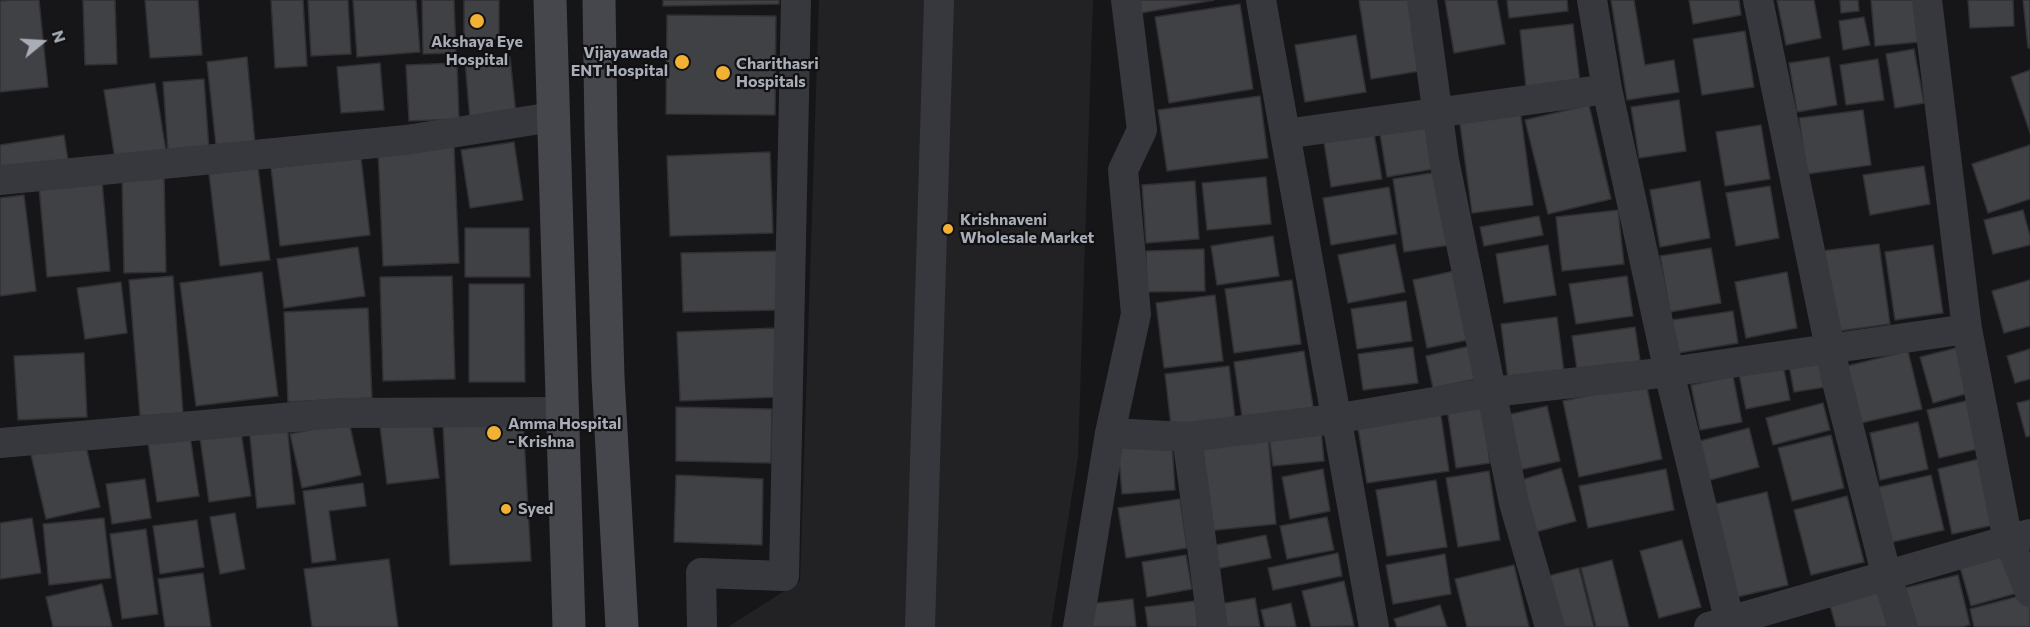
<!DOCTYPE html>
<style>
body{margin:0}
#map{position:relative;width:2030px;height:627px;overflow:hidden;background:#161618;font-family:Commissioner,sans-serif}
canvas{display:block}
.north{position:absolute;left:12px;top:12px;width:60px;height:60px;-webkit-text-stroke:4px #111113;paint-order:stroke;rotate:72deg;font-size:16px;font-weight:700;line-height:24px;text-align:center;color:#a8adb8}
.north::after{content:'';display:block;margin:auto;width:21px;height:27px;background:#a8adb8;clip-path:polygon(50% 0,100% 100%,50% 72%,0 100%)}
</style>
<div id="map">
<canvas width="2030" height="627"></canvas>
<div class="north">N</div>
</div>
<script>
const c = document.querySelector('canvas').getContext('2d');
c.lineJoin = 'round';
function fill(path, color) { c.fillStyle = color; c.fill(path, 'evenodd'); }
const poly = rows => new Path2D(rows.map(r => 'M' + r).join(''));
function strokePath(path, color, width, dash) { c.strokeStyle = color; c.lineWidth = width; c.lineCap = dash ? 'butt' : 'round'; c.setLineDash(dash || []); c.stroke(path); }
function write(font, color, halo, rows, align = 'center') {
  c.font = font + ' Commissioner,sans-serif'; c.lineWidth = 4.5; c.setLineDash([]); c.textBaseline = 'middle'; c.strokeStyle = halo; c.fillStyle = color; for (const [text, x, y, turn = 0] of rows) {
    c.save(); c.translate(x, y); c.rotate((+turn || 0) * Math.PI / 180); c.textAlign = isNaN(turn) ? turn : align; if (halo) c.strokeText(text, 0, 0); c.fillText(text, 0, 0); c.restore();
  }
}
fill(poly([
 [819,0,1093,0,1078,457,1051,627,728,627,800,581]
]), '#222225');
const building = poly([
 [10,0,39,0,48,87,0,92,0,1,10,0],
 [83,0,115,0,117,64,85,65,83,0],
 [145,0,198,0,202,55,150,58,145,0],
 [271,0,303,0,307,66,275,68,271,0],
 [308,0,348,0,351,54,311,56,308,0],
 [353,0,416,0,420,52,357,57,353,0],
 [422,0,454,0,456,53,423,54,422,0],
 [464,0,499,0,499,39,464,39,464,0],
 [663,0,779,0,779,4,663,6,663,0],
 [1138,0,1214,0,1141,13,1138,0],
 [1359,0,1409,0,1420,71,1371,79,1359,0],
 [1445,0,1497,0,1505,44,1454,53,1445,0],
 [1507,0,1567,0,1568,11,1509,18,1507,0],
 [1611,0,1634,0,1645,65,1674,60,1679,92,1627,100,1611,0],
 [1689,0,1739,0,1741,15,1693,24,1689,0],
 [1777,0,1814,0,1821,38,1786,45,1777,0],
 [1840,0,1858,0,1859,11,1841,13,1840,0],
 [1871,0,1916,0,1919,42,1875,46,1871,0],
 [1968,0,2013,0,2014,26,1970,28,1968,0],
 [2023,0,2030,0,2030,48,2028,48,2023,0],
 [1240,4,1253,89,1169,103,1155,17,1240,4],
 [667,15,776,16,775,115,666,114,667,15],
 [1864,17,1870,45,1843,50,1839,21,1864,17],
 [1573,24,1580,82,1526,88,1520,30,1573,24],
 [1745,31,1754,87,1702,95,1693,39,1745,31],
 [1356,35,1366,92,1305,102,1295,45,1356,35],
 [1914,49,1924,103,1895,108,1886,54,1914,49],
 [247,57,255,143,216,146,207,62,247,57],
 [510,57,516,115,470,120,465,62,510,57],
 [1829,57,1837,105,1797,112,1789,63,1829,57],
 [1878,59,1884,100,1846,105,1840,65,1878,59],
 [380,63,384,110,341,113,337,67,380,63],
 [457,63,459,119,409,121,406,65,457,63],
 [2030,70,2030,133,2011,77,2030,70],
 [204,79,209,149,168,152,163,82,204,79],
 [155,83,166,151,115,159,104,90,155,83],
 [1260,96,1268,158,1167,171,1158,110,1260,96],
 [1679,100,1686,151,1639,158,1631,107,1679,100],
 [1589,105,1611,199,1548,214,1525,120,1589,105],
 [1520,109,1533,205,1472,213,1459,117,1520,109],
 [1863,110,1871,165,1807,174,1799,118,1863,110],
 [1426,121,1434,169,1387,177,1379,128,1426,121],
 [1761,125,1770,179,1725,186,1716,132,1761,125],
 [1373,128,1382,179,1331,187,1323,136,1373,128],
 [64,135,68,160,0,170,0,145,64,135],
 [514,142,523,200,470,208,461,150,514,142],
 [2030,145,2030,199,1988,213,1972,164,2030,145],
 [454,146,459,263,383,266,378,149,454,146],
 [770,152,773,233,670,236,667,156,770,152],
 [361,158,370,235,280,246,271,168,361,158],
 [1924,166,1930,204,1870,215,1863,175,1924,166],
 [258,168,270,260,220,266,209,174,258,168],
 [1438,172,1450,245,1404,252,1393,179,1438,172],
 [164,173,166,272,124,273,122,174,164,173],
 [1266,177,1271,224,1207,230,1202,183,1266,177],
 [102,181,110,271,47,277,39,187,102,181],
 [1195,181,1199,239,1146,243,1142,185,1195,181],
 [1700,181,1710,238,1660,247,1650,190,1700,181],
 [1770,186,1779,238,1736,246,1726,193,1770,186],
 [1389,187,1397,234,1331,245,1323,198,1389,187],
 [24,195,36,291,0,296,0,198,24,195],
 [1618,210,1624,264,1562,271,1556,217,1618,210],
 [2023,210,2030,236,2030,245,1993,254,1984,220,2023,210],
 [1539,216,1543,235,1484,246,1480,227,1539,216],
 [465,228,529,228,530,277,465,277,465,228],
 [1273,236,1279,276,1217,285,1211,246,1273,236],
 [1395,244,1405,292,1348,303,1338,255,1395,244],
 [1879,244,1890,324,1832,332,1821,251,1879,244],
 [1548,245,1556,295,1504,303,1496,254,1548,245],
 [1933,245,1943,313,1895,320,1885,252,1933,245],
 [358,247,365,296,284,308,277,259,358,247],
 [1711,248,1721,303,1670,312,1660,256,1711,248],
 [1204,249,1205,291,1147,292,1146,251,1204,249],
 [780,251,781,310,683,312,681,253,780,251],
 [1454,271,1468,340,1427,348,1413,280,1454,271],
 [262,272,278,396,196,406,180,283,262,272],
 [1787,272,1797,328,1746,338,1735,282,1787,272],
 [173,276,183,413,140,416,129,280,173,276],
 [452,276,455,379,383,381,380,277,452,276],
 [1627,276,1633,316,1576,324,1569,284,1627,276],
 [1292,280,1301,344,1234,353,1225,289,1292,280],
 [2030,280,2030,326,2004,333,1992,291,2030,280],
 [121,282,127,333,85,339,77,288,121,282],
 [469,284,524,284,525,382,469,382,469,284],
 [1215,295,1223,361,1164,368,1156,303,1215,295],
 [1406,301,1412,341,1357,349,1351,309,1406,301],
 [368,308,372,398,288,402,284,312,368,308],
 [1733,311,1738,343,1678,353,1672,320,1733,311],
 [1557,317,1564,372,1508,380,1501,324,1557,317],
 [1635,327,1641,367,1578,376,1572,336,1635,327],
 [775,328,779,397,680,401,677,332,775,328],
 [1470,346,1477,379,1433,388,1426,356,1470,346],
 [1413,347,1418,383,1363,390,1358,354,1413,347],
 [1956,348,1969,393,1933,403,1920,357,1956,348],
 [2030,349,2030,379,2015,383,2007,356,2030,349],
 [1304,351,1314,412,1243,423,1234,362,1304,351],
 [1908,351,1922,409,1861,423,1847,366,1908,351],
 [84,353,87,417,18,420,14,356,84,353],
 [1819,355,1826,387,1794,392,1788,360,1819,355],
 [1783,365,1790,400,1746,409,1739,374,1783,365],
 [1229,366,1235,418,1171,426,1165,374,1229,366],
 [1733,376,1742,422,1700,430,1691,385,1733,376],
 [1646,383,1662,459,1579,477,1563,401,1646,383],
 [1974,399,1986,447,1939,458,1927,410,1974,399],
 [2030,400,2030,436,2026,437,2017,403,2030,400],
 [522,401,531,561,450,565,442,405,522,401],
 [1823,403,1830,430,1773,445,1766,418,1823,403],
 [1482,404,1490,463,1456,468,1447,409,1482,404],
 [1547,406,1560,461,1519,470,1507,415,1547,406],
 [676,407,772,409,771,463,676,461,676,407],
 [1440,409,1449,471,1367,483,1357,422,1440,409],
 [431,412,439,478,387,484,379,418,431,412],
 [349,422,361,475,302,488,290,434,349,422],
 [1918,422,1928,469,1880,480,1870,433,1918,422],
 [287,424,295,504,257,508,249,427,287,424],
 [1749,428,1759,467,1706,481,1696,442,1749,428],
 [1321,429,1324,461,1273,466,1269,434,1321,429],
 [241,432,251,496,209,502,200,438,241,432],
 [1831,435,1844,488,1792,501,1778,448,1831,435],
 [190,436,199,496,157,502,148,443,190,436],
 [1268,436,1276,524,1207,531,1199,443,1268,436],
 [85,442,100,507,46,519,31,455,85,442],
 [1172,443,1175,490,1122,494,1118,447,1172,443],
 [1983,458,1998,524,1952,534,1938,469,1983,458],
 [1561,468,1576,521,1532,533,1518,481,1561,468],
 [1323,469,1330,511,1290,519,1282,477,1323,469],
 [1666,469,1674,510,1588,528,1579,486,1666,469],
 [1489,471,1500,540,1458,547,1446,478,1489,471],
 [676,475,763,479,762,545,674,542,676,475],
 [1931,475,1944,530,1884,544,1871,489,1931,475],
 [145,479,151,518,112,524,106,484,145,479],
 [1436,480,1447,547,1387,556,1376,490,1436,480],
 [363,483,366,506,329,511,336,560,312,563,303,491,363,483],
 [1767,492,1788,585,1737,597,1715,504,1767,492],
 [1847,496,1864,562,1811,575,1794,510,1847,496],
 [1180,499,1187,548,1126,558,1118,508,1180,499],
 [235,513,245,569,220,574,210,517,235,513],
 [1327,517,1334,550,1287,559,1280,526,1327,517],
 [32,518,41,573,0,579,0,523,32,518],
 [104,518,111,578,49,585,43,524,104,518],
 [197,520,204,567,160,574,153,526,197,520],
 [146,529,158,614,122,619,110,534,146,529],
 [1266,535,1271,558,1216,569,1211,546,1266,535],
 [1682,540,1701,607,1659,618,1640,551,1682,540],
 [1338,553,1342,576,1273,590,1268,568,1338,553],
 [1445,554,1451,594,1393,604,1386,565,1445,554],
 [2011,554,2021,592,1971,606,1960,567,2011,554],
 [1186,555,1192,589,1147,597,1142,562,1186,555],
 [389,559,398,627,312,627,304,569,389,559],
 [1612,560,1629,627,1596,627,1581,568,1612,560],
 [1514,565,1529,627,1467,627,1455,579,1514,565],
 [1579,568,1594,627,1557,627,1544,577,1579,568],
 [203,573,211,627,165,627,158,579,203,573],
 [1958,575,1970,625,1961,627,1909,627,1900,589,1958,575],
 [1344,581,1354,626,1311,627,1302,591,1344,581],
 [102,584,112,627,53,627,46,597,102,584],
 [1877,588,1888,627,1836,627,1829,602,1877,588],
 [2027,594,2030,603,2030,627,1974,627,1970,609,2027,594],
 [1255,598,1260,627,1218,627,1214,605,1255,598],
 [1133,599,1136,627,1089,627,1087,604,1133,599],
 [1195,601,1198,627,1148,627,1145,607,1195,601],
 [1291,603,1296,627,1265,627,1261,610,1291,603],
 [1440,605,1447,627,1397,627,1394,619,1440,605]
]);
fill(building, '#404145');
strokePath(building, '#303034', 1.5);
strokePath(poly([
 [1261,0,1374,627],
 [1422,0,1444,160,1514,503,1550,627],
 [1592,0,1607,89,1669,372,1731,627],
 [1758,0,1837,382,1887,577,1903,627],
 [1927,0,1967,329,2007,536,2030,592],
 [1285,134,1607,89],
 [0,180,406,140,553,117],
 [1110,433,1187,437,1335,419,1492,392,1669,372,1967,329],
 [1187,437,1213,627],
 [0,443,339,413,562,412],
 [702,627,701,573,784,576,796,0],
 [920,627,939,0],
 [1078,627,1110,433,1136,314,1123,170,1142,130,1126,0],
 [1709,627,2030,534]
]), '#37383d', 30);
strokePath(poly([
 [550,0,569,627],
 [599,0,601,129,608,377,622,627]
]), '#45474d', 33);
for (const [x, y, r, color] of [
 [477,21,8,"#f2b134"],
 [682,62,8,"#f2b134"],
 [723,73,8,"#f2b134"],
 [948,229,6,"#f2b134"],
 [494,433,8,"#f2b134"],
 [506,509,6,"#f2b134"]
]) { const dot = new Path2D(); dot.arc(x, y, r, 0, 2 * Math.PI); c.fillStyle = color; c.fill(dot); strokePath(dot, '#111113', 2); }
write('bold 16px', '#a8adb8', '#111113', [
 ["Akshaya Eye",477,42,"center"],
 ["Hospital",477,60,"center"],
 ["Vijayawada",668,53,"right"],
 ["ENT Hospital",668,71,"right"],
 ["Charithasri",736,64],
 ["Hospitals",736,82],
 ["Krishnaveni",960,220],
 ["Wholesale Market",960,238],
 ["Amma Hospital",508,424],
 ["- Krishna",508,442],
 ["Syed",518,509]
], 'left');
</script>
